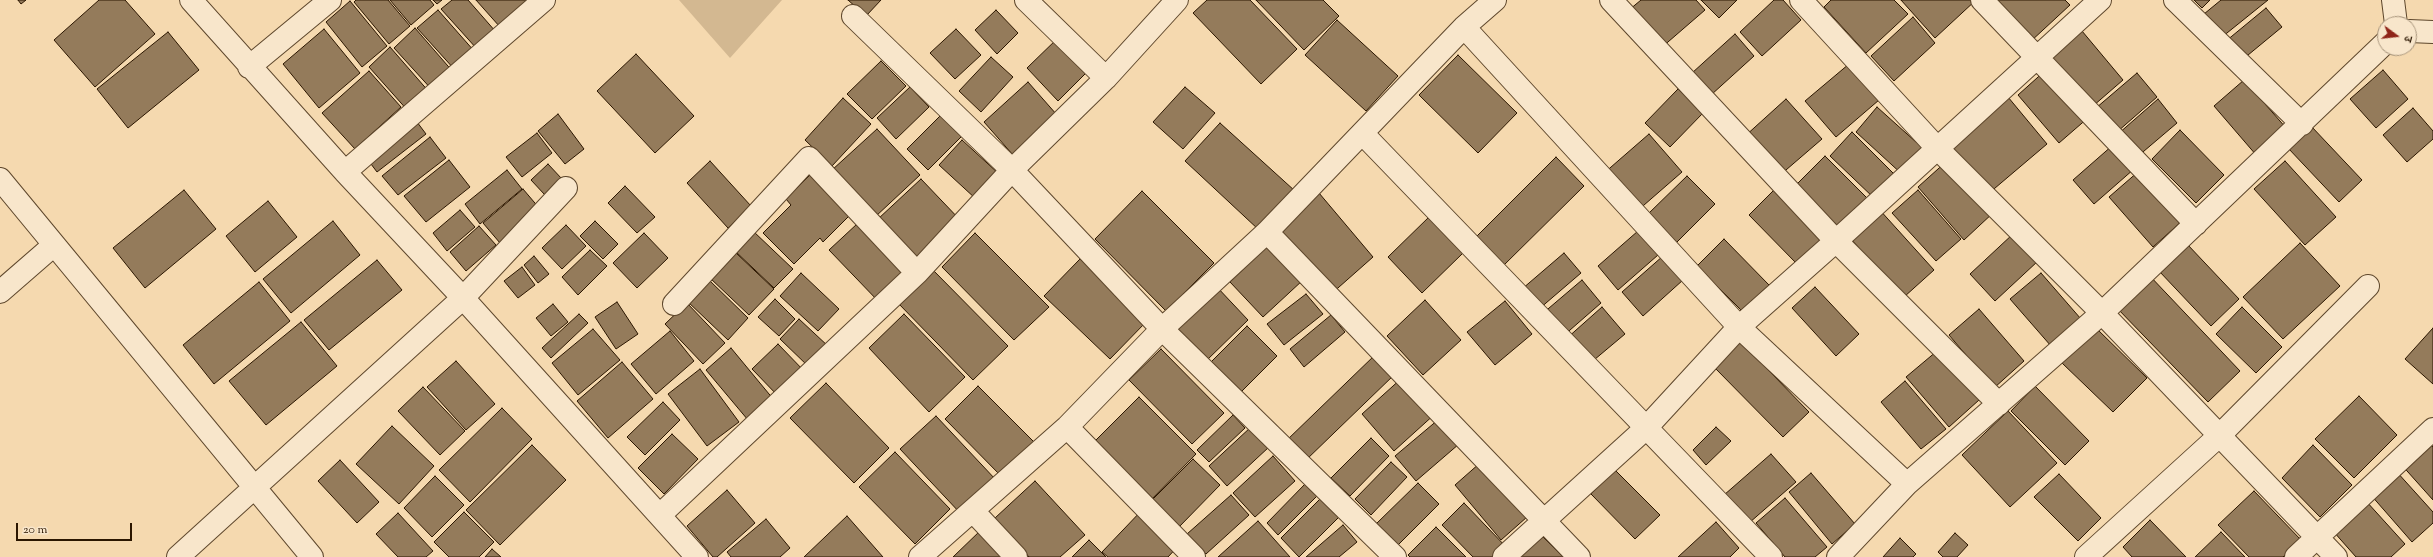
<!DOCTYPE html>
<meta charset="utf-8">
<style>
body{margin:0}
#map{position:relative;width:2433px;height:557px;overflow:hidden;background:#f5d9af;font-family:"Sorts Mill Goudy","Noto Serif Devanagari",serif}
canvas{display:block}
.north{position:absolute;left:2377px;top:16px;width:40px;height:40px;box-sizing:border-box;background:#f8e6cb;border:1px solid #a6937a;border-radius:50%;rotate:105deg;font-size:11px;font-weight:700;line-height:16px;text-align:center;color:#2b1600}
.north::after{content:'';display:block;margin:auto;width:14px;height:18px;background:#8f2418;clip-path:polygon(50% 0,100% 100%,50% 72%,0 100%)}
.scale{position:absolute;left:16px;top:523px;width:116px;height:18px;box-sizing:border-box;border:2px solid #2b1600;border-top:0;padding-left:5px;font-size:12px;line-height:14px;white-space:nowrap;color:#2b1600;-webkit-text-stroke:3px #f8e6cb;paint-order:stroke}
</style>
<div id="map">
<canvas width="2433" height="557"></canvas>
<div class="north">उ</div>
<div class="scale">20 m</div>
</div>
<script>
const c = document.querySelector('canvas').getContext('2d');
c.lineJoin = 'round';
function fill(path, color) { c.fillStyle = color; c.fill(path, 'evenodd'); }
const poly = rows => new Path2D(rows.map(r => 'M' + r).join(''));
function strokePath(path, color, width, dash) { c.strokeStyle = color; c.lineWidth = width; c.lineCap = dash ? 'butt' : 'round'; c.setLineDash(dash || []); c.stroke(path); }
fill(poly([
 [679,0,782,0,730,58]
]), '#d3b891');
const building = poly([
 [18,0,26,0,21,4,18,0],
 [99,0,125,0,155,34,95,87,54,40,99,0],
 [356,0,388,0,410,26,389,44,354,2,356,0],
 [390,0,430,0,434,5,411,25,390,0],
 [433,0,442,0,437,4,433,0],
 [452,0,468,0,496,32,477,49,441,9,452,0],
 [476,0,530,0,500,27,476,0],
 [848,0,881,0,866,16,848,0],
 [1207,0,1250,0,1297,49,1261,84,1193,13,1207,0],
 [1256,0,1323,0,1339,16,1304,50,1256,0],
 [1641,0,1696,0,1705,10,1661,48,1629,10,1641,0],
 [1701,0,1737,0,1719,18,1701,0],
 [1774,0,1783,0,1801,20,1762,56,1740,32,1774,0],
 [1831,0,1894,0,1908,14,1866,53,1824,7,1831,0],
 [1901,0,1976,0,1935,38,1901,0],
 [1991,0,2065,0,2070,5,2030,42,1991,0],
 [2194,0,2210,0,2202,8,2194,0],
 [2221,0,2268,0,2222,37,2204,14,2221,0],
 [350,1,387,46,362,67,326,22,350,1],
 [2266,8,2282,27,2242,60,2226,41,2266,8],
 [438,10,475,52,455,70,417,28,438,10],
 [996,10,1018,33,997,54,975,30,996,10],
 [1913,17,1935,43,1894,81,1871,56,1913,17],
 [1337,20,1398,76,1366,111,1305,55,1337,20],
 [415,28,454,73,434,92,394,48,415,28],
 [324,29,360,73,319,108,283,64,324,29],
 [956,29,981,55,955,79,930,53,956,29],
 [2082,31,2123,80,2093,106,2051,57,2082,31],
 [168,32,199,70,128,128,97,89,168,32],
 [1735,34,1754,56,1711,95,1692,73,1735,34],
 [1060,36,1091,68,1058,101,1027,68,1060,36],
 [390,47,430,93,409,112,369,67,390,47],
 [636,54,694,116,655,153,597,91,636,54],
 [1458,55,1517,113,1478,153,1419,95,1458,55],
 [991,57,1013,77,981,112,959,91,991,57],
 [881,61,906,86,872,119,847,94,881,61],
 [1849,64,1879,100,1836,137,1805,101,1849,64],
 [2047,69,2089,117,2059,143,2018,95,2047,69],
 [2383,70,2408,99,2376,128,2350,99,2383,70],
 [369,71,401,107,355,149,322,113,369,71],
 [2137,73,2157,97,2117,132,2096,108,2137,73],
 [2244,80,2287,129,2257,156,2214,106,2244,80],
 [1028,82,1057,115,1013,155,984,122,1028,82],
 [910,87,929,107,896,139,877,118,910,87],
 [1185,87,1215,113,1183,149,1153,122,1185,87],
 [1678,89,1703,113,1670,147,1645,123,1678,89],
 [2008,97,2047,144,1988,194,1948,147,2008,97],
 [843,98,871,124,832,166,805,140,843,98],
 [1786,99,1822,139,1779,176,1744,137,1786,99],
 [2158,99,2177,123,2137,157,2118,134,2158,99],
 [1877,107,1926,151,1904,176,1856,132,1877,107],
 [2413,108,2433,131,2433,139,2407,162,2383,135,2413,108],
 [558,114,584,149,565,164,538,131,558,114],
 [941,115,962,136,928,170,907,149,941,115],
 [417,122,426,134,377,172,368,160,417,122],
 [1220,123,1295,191,1259,230,1185,161,1220,123],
 [2311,126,2362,180,2339,202,2288,148,2311,126],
 [877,129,920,175,875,217,832,170,877,129],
 [2180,130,2224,175,2196,203,2152,159,2180,130],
 [1852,132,1898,178,1875,199,1830,156,1852,132],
 [537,133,552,153,522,177,506,157,537,133],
 [1649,134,1682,172,1636,212,1603,174,1649,134],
 [430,137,446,158,398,195,382,176,430,137],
 [962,140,999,174,976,199,939,165,962,140],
 [2113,145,2134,169,2094,204,2073,180,2113,145],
 [1825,156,1873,204,1844,232,1796,185,1825,156],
 [1556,157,1584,186,1502,267,1474,239,1556,157],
 [449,160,470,187,426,222,404,196,449,160],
 [1948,160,1994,212,1964,240,1918,187,1948,160],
 [710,161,751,206,728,228,687,183,710,161],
 [2285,161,2336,217,2305,245,2254,189,2285,161],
 [548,164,562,179,545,195,531,180,548,164],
 [507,170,522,189,480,224,465,204,507,170],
 [814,171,853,212,823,242,820,238,794,264,763,233,791,205,786,199,814,171],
 [2139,171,2182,221,2153,247,2109,197,2139,171],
 [1687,176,1715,204,1675,244,1647,215,1687,176],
 [921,179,962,222,920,263,878,219,921,179],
 [625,186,655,217,637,233,608,203,625,186],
 [523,189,540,209,500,243,483,223,523,189],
 [1775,189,1823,239,1797,264,1749,215,1775,189],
 [184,190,216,229,145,288,113,248,184,190],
 [1918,190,1961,239,1936,261,1892,213,1918,190],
 [1142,191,1214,263,1166,311,1095,239,1142,191],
 [1319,193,1373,257,1330,295,1275,231,1319,193],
 [268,201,297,237,255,272,226,236,268,201],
 [1878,208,1934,270,1904,297,1848,236,1878,208],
 [460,210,475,227,447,251,433,233,460,210],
 [1429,217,1463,253,1422,293,1388,257,1429,217],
 [333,221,360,255,291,313,263,279,333,221],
 [595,221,618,244,603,259,580,236,595,221],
 [857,224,907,276,880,303,829,250,857,224],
 [566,225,586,246,562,269,542,248,566,225],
 [479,226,496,245,466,271,450,252,479,226],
 [753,231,793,269,774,288,735,251,753,231],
 [1638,231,1658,255,1618,290,1598,266,1638,231],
 [644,233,668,258,637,288,613,263,644,233],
 [975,233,1049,307,1014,340,942,267,975,233],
 [2013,234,2038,261,1995,301,1970,274,2013,234],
 [1724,239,1769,285,1742,311,1697,266,1724,239],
 [1270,243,1303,280,1263,317,1230,282,1270,243],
 [2300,243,2340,286,2283,339,2243,297,2300,243],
 [2187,244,2239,299,2211,326,2159,271,2187,244],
 [590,250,607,266,578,295,562,277,590,250],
 [735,252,774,289,749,315,710,278,735,252],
 [1564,253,1581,273,1539,309,1522,289,1564,253],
 [534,256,549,274,538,283,524,265,534,256],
 [1663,256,1683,280,1643,316,1622,292,1663,256],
 [1080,259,1146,322,1110,359,1044,296,1080,259],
 [377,260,402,290,329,350,304,320,377,260],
 [522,267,535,285,518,298,504,281,522,267],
 [931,268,1008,346,973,380,897,302,931,268],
 [801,273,839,309,818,331,780,296,801,273],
 [2041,273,2081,319,2051,346,2010,299,2041,273],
 [2148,274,2240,371,2208,402,2115,306,2148,274],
 [708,279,748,318,728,340,687,301,708,279],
 [1582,280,1601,303,1562,337,1542,314,1582,280],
 [259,282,290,321,214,384,183,345,259,282],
 [1216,286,1248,320,1205,362,1172,327,1216,286],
 [1815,287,1859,334,1836,356,1792,308,1815,287],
 [1306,294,1323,314,1284,345,1267,324,1306,294],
 [775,299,795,319,779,336,758,317,775,299],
 [1425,300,1461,340,1423,375,1387,336,1425,300],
 [1505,301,1532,334,1495,365,1467,332,1505,301],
 [617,302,638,334,616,349,595,317,617,302],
 [687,303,725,343,703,364,665,324,687,303],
 [553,304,568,322,551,336,536,318,553,304],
 [1602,307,1625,334,1588,365,1566,339,1602,307],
 [2242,307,2282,347,2256,373,2216,334,2242,307],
 [1979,309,2024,361,1994,388,1949,335,1979,309],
 [579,314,588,323,551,358,542,348,579,314],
 [904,314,965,377,929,412,869,348,904,314],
 [1331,315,1345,332,1304,367,1290,349,1331,315],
 [799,319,829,347,809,367,780,339,799,319],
 [301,322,337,366,266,425,229,381,301,322],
 [1247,326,1277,356,1238,395,1208,365,1247,326],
 [2096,328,2147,378,2113,412,2062,363,2096,328],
 [2433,328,2433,384,2405,359,2433,328],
 [593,329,620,360,578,395,552,363,593,329],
 [670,331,694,361,656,394,631,364,670,331],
 [1740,341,1809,412,1783,437,1714,367,1740,341],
 [778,344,806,373,780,398,752,369,778,344],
 [731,348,774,400,748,420,706,370,731,348],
 [1161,349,1224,413,1192,444,1129,380,1161,349],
 [1937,351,1979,400,1949,427,1906,377,1937,351],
 [1376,354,1395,374,1305,461,1286,441,1376,354],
 [456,361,495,404,466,430,427,387,456,361],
 [622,362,653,399,608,438,577,401,622,362],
 [700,369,739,422,707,446,668,394,700,369],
 [1403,377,1436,413,1394,451,1362,414,1403,377],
 [1905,381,1946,429,1921,449,1881,402,1905,381],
 [826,383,889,448,854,483,790,418,826,383],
 [978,386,1035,443,1002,477,945,419,978,386],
 [2035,386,2089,441,2065,465,2011,411,2035,386],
 [423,387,465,431,440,455,398,411,423,387],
 [2359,396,2397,435,2354,478,2315,439,2359,396],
 [1139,397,1196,454,1149,502,1091,445,1139,397],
 [663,402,680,420,645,455,627,437,663,402],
 [502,408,532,439,470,502,439,470,502,408],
 [2008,411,2057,463,2010,507,1962,455,2008,411],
 [1233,415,1245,428,1209,462,1197,450,1233,415],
 [936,416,996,480,961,514,900,449,936,416],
 [1439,419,1459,444,1416,481,1395,456,1439,419],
 [392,426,434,466,399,504,356,464,392,426],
 [1251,427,1269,447,1227,486,1209,466,1251,427],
 [1716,427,1731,441,1706,465,1693,450,1716,427],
 [672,434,698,459,664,494,638,468,672,434],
 [1371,438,1389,456,1350,496,1331,478,1371,438],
 [2426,439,2433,447,2433,500,2399,462,2426,439],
 [532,445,566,480,500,545,466,510,532,445],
 [2313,445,2352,485,2320,517,2282,478,2313,445],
 [895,452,950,509,915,544,859,487,895,452],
 [1771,454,1796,482,1749,523,1724,495,1771,454],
 [1273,456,1295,481,1255,517,1233,493,1273,456],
 [1193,459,1220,485,1178,528,1151,501,1193,459],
 [340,460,379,502,357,523,318,481,340,460],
 [1391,462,1407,477,1371,515,1355,499,1391,462],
 [1480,463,1527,517,1501,540,1455,485,1480,463],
 [1615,470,1660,515,1635,539,1591,494,1615,470],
 [2396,471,2433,512,2433,523,2412,542,2370,494,2396,471],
 [1811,473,1855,524,1832,544,1789,492,1811,473],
 [2059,474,2101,518,2078,541,2034,497,2059,474],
 [435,476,464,505,432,537,404,508,435,476],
 [1035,481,1085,535,1060,557,1029,557,995,518,1035,481],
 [1307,482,1319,494,1278,535,1267,523,1307,482],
 [1418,483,1439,504,1397,546,1376,524,1418,483],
 [727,490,755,523,717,557,713,557,687,526,727,490],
 [2254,491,2301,540,2283,557,2249,557,2218,525,2254,491],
 [1231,495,1249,515,1206,554,1187,534,1231,495],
 [1322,497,1340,516,1299,557,1281,538,1322,497],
 [1785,498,1827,547,1815,557,1785,557,1756,523,1785,498],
 [2366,501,2405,544,2391,557,2356,557,2333,531,2366,501],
 [1464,503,1509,550,1501,557,1473,557,1442,525,1464,503],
 [1144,508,1180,544,1168,557,1108,557,1102,552,1144,508],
 [464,512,494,542,479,557,449,557,434,542,464,512],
 [398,513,433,551,426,557,398,557,376,534,398,513],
 [847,516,883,557,804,557,847,516],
 [766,519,790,548,780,557,731,557,727,552,766,519],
 [2150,520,2186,557,2132,557,2123,547,2150,520],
 [1258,521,1290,557,1218,557,1258,521],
 [1716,522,1739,548,1730,557,1678,557,1716,522],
 [1343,525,1357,542,1339,557,1306,557,1343,525],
 [1436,527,1466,557,1410,557,1408,555,1436,527],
 [981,530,1006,557,953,557,981,530],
 [2221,532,2245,557,2195,557,2221,532],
 [1955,533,1968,545,1957,557,1943,557,1938,552,1955,533],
 [1541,535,1563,557,1519,557,1541,535],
 [1900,538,1916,554,1913,557,1883,557,1900,538],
 [1089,540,1106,557,1072,557,1089,540],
 [492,549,501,557,485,557,492,549]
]);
fill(building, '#947b5b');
strokePath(building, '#2b1600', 1);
const minor = poly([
 [191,0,345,172,463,298,697,557],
 [1026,0,1106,78],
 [1611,0,1836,241,1999,404],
 [1801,0,1938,149,2102,313,2336,557],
 [1982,0,2196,224],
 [2175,0,2302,124],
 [2393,0,2396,24],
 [853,16,1012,170,1162,329,1395,557],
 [1464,27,1739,327,1907,484],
 [2409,31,2433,32],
 [249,67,330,0],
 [1363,134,1771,557],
 [345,172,544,0],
 [0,179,312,557],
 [1267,232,1579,557],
 [0,292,54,245],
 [674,304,809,158,917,273],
 [1067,427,1194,557],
 [973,511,1016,557],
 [660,515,917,273,1012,170,1106,78,1177,0],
 [178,557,463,298,566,188],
 [920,557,1067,427,1162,329,1267,232,1464,27,1495,0],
 [1504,557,1645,429,1739,327,1836,241,2100,0],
 [1838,557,1907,484,2102,313,2385,43],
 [2086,557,2220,435,2368,286],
 [2296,557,2433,429]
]);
strokePath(minor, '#5e472c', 24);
strokePath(minor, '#f8e6cb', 22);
</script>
